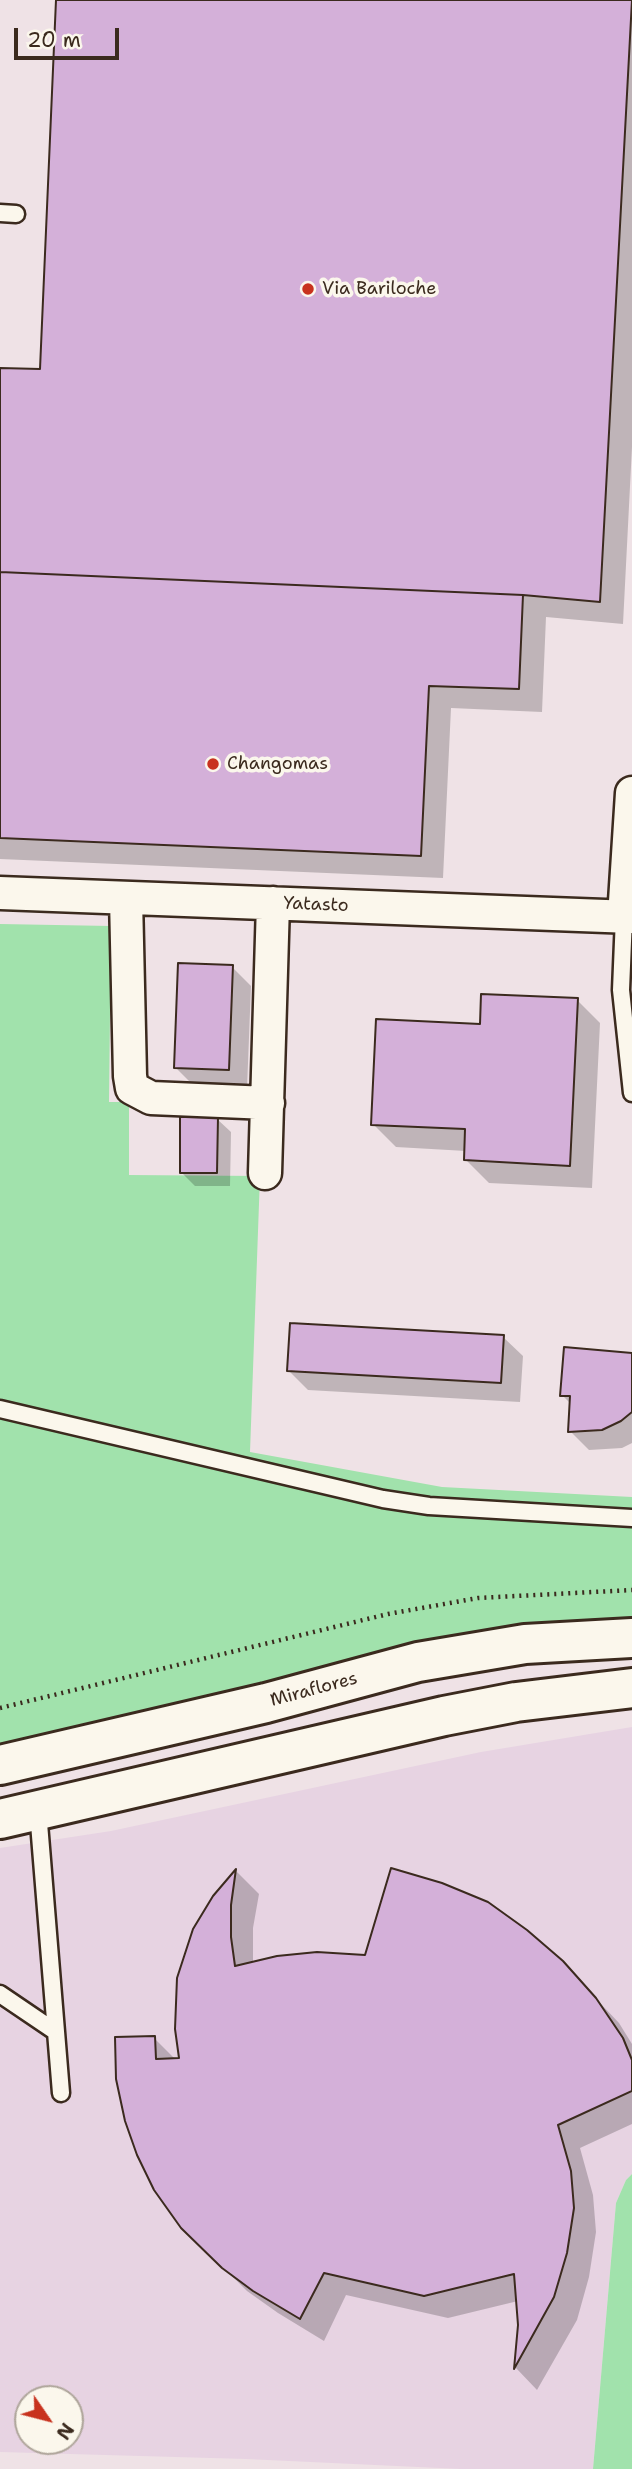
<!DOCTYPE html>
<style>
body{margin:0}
#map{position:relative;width:632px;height:2469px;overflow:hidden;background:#efe2e6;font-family:"Shantell Sans",sans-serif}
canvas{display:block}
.north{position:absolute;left:14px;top:2385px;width:70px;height:70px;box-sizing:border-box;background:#fbf7ec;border:2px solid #aea59a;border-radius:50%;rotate:125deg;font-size:19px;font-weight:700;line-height:28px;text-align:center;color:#3b2a1e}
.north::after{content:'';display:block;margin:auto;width:24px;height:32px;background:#c8321e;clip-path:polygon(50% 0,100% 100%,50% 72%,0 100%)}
.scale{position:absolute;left:14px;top:28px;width:105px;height:32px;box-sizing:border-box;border:4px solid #3b2a1e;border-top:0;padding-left:9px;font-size:21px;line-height:24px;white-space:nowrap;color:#3b2a1e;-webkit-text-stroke:5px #fbf7ec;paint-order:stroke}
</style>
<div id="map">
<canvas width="632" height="2469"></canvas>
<div class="north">N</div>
<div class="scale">20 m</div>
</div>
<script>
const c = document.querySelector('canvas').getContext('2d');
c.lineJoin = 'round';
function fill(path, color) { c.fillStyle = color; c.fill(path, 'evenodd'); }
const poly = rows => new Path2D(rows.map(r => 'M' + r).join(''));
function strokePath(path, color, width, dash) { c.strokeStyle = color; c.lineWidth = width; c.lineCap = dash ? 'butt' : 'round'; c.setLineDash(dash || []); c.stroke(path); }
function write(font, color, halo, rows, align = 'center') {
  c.font = font + ' "Shantell Sans",sans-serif'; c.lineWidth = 7; c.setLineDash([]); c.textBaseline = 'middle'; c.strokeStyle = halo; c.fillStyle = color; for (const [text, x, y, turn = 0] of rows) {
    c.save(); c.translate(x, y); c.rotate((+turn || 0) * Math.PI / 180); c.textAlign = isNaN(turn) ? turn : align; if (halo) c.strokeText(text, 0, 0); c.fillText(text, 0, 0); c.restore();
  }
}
fill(poly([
 [632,1727,632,2174,626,2180,616,2203,593,2469,461,2469,246,2459,0,2452,0,1848,111,1831,481,1752],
 [28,2399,70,2399,70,2441,28,2441]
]), '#e7d3e2');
fill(poly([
 [0,924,111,926,109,1102,129,1102,129,1175,260,1176,250,1452,442,1487,632,1497,632,1626,297,1675,0,1744],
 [632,2174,632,2469,593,2469,616,2203,626,2180]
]), '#a1e2ac');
fill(poly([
 [58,0,632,0,632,447,623,624,546,617,542,712,451,708,443,878,0,859,0,369,41,371],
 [232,967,251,986,247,1089,195,1087,176,1068],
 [577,1000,600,1023,592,1188,489,1183,466,1160,466,1151,396,1147,373,1124,481,1026],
 [217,1119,231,1132,230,1186,195,1186,182,1173],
 [503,1337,523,1356,520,1402,308,1390,289,1371],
 [632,1355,632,1443,622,1448,589,1450,570,1431,572,1405,562,1395],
 [237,1872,259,1894,253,1928,253,1963,562,1963,619,2023,632,2044,632,2124,580,2148,593,2195,596,2232,589,2277,577,2320,537,2390,516,2368,520,2325,518,2301,448,2318,346,2295,324,2341,278,2313,247,2291,183,2227,156,2189,154,2038,176,2060,181,2059,215,1897]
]), '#0003');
const building = poly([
 [56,0,632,0,600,602,523,595,0,572,0,368,40,369,56,0],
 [0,572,523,595,519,689,429,686,421,856,0,838,0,572],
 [178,963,233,965,229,1070,174,1068,178,963],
 [481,994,578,998,570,1166,464,1160,465,1129,371,1125,376,1019,480,1024,481,994],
 [180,1117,218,1117,217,1173,180,1173,180,1117],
 [290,1323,504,1335,501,1383,287,1371,290,1323],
 [564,1347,632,1353,632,1412,621,1421,602,1430,568,1432,570,1396,560,1396,564,1347],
 [391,1868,442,1883,488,1902,527,1930,563,1961,596,1998,623,2038,632,2060,632,2091,558,2125,571,2171,574,2208,567,2253,554,2297,514,2369,518,2325,514,2274,424,2296,324,2273,300,2319,253,2291,222,2268,181,2228,154,2190,137,2155,125,2121,116,2079,115,2037,155,2036,156,2059,179,2058,175,2029,177,1978,193,1929,213,1896,236,1869,231,1905,231,1937,235,1966,277,1956,317,1952,365,1955,391,1868]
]);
fill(building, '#d4b0d9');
strokePath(building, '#3b2a1e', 2);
const service = poly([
 [0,213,16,214],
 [624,917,621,990,632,1093],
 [0,1409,383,1499,429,1506,632,1518],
 [38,1811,61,2093],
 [0,1994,56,2032]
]);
const minor = poly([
 [0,893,632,917],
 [126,898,130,1076,132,1088,151,1098,268,1103],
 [624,917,632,793],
 [265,1173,273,903]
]);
const tertiary = poly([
 [0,1765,266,1703,418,1662,525,1644,632,1638],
 [0,1819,444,1716,516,1702,632,1688]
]);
strokePath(service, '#3b2a1e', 21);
strokePath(minor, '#3b2a1e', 37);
strokePath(tertiary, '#3b2a1e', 44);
strokePath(poly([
 [0,1708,388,1614,478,1598,632,1590]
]), '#3b2a1e', 4.5, [2, 5]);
strokePath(service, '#fbf7ec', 16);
strokePath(minor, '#fbf7ec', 32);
strokePath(tertiary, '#fbf7ec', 38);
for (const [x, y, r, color] of [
 [308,289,7,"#c8321e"],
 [213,764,7,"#c8321e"]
]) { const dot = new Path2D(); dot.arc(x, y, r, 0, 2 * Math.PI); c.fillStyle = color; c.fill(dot); strokePath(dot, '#fbf7ec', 2.5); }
write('18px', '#3b2a1e', '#fbf7ec', [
 ["Via Bariloche",322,289],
 ["Changomas",227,764]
], 'left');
write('18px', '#3b2a1e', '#fbf7ec', [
 ["Yatasto",316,905,2],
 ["Miraflores",314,1690,-15]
]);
</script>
